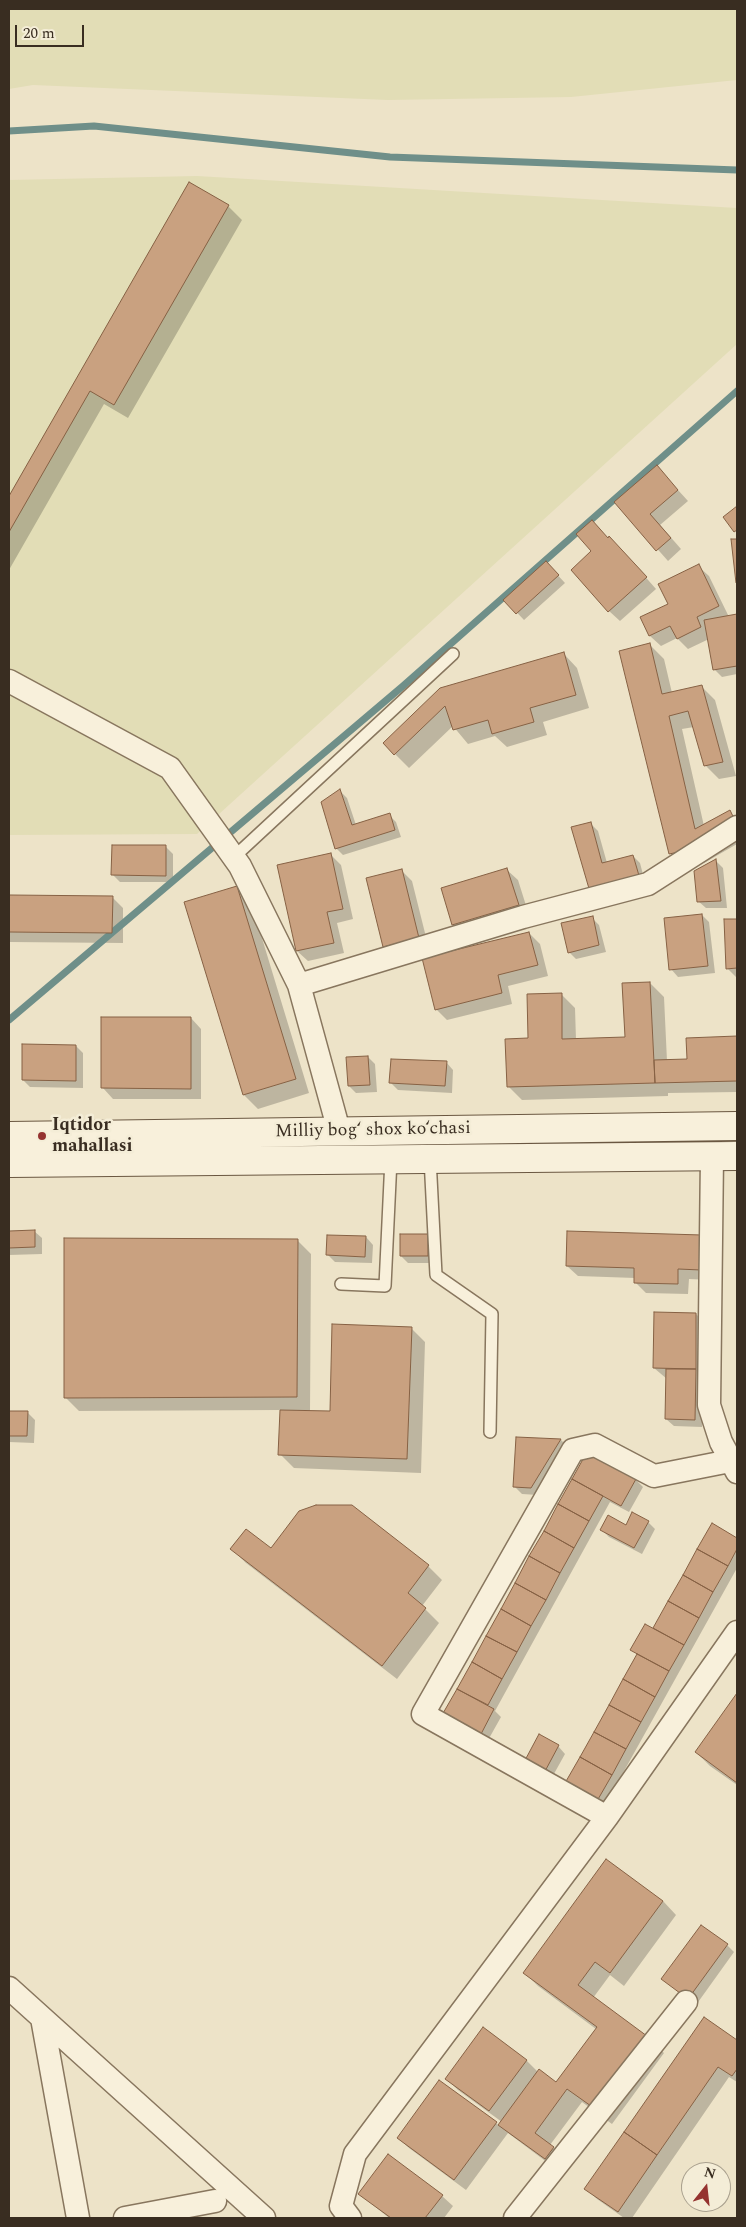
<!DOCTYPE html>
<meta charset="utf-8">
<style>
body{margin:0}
#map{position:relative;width:746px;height:2227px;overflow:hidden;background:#ede3c8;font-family:Spectral,serif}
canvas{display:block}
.frame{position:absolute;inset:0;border:10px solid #392d21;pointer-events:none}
.north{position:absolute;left:681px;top:2162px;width:50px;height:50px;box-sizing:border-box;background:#f4edd7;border:1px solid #a9a08e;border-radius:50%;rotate:16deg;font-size:14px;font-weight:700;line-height:20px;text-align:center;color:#392d21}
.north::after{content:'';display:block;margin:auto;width:18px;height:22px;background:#953330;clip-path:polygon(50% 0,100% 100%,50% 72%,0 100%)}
.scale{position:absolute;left:15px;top:25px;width:69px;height:22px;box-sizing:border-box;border:2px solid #392d21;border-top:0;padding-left:6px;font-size:15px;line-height:18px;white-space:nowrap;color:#392d21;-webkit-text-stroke:4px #f4edd7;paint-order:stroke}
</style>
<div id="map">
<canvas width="746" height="2227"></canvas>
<div class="frame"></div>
<div class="north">N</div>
<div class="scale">20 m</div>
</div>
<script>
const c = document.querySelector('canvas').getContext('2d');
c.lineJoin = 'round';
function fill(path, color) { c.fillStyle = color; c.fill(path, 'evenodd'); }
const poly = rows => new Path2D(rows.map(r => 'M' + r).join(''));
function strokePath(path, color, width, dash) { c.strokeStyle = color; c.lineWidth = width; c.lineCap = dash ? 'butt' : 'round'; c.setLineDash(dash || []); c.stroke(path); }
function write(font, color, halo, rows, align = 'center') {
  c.font = font + ' Spectral,serif'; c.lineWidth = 5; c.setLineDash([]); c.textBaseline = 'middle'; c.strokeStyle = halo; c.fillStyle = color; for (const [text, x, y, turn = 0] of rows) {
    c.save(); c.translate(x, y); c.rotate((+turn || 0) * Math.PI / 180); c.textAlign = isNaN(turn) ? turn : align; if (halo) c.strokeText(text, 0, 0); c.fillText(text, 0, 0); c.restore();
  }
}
fill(poly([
 [9,9,737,9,737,80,571,97,388,100,33,85,9,89],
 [197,176,737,208,737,344,197,834,9,835,9,180]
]), '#e2ddb6');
fill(poly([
 [189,184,228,206,242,220,128,418,104,404,9,570,9,498],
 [657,467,688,501,660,525,681,549,668,561,616,502],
 [608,539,620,548,656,589,620,621,609,611],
 [698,566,709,576,729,617,737,616,737,674,722,677,714,669,709,639,688,649,677,638,661,646,650,636,642,618,669,605],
 [553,570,565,583,524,620,505,600],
 [650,645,664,659,672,693,701,686,715,700,736,776,719,779,705,765,694,727,682,729,704,826,730,812,737,819,737,844,704,863,684,867,670,853],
 [564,654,577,668,589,708,543,722,547,735,507,747,495,736,468,744,453,726,409,768,384,743,441,689],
 [340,791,347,798,356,825,389,815,396,822,401,837,343,855,336,848],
 [590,823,598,831,607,863,633,856,640,863,646,886,598,899],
 [166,847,173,854,173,882,120,882,113,875],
 [330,854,341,865,353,919,337,923,344,953,308,961,297,951],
 [716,861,723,868,727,908,706,908,698,901],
 [401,870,412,881,429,949,395,957,384,946],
 [507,870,518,880,529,915,464,935,453,924],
 [237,888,251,902,309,1093,258,1109,244,1095],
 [9,896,112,897,123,908,123,943,9,942],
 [702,915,709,922,715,973,678,977,671,969],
 [592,918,599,925,606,952,576,959,569,952],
 [725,920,737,920,737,978,727,968],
 [529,933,540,944,548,976,508,986,512,1004,447,1020,436,1009],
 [650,983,664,997,667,1061,688,1060,688,1039,737,1037,737,1092,668,1093,668,1096,522,1100,508,1086,529,1040,561,994,575,1008,576,1040,626,1038],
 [191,1018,201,1029,201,1099,113,1099,103,1088],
 [76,1046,83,1053,83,1088,30,1087,23,1080],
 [368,1057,375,1064,377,1092,356,1093,349,1086],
 [446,1062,453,1070,452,1093,398,1090,391,1083],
 [34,1231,42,1238,42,1254,9,1255,9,1232],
 [428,1235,435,1242,435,1263,408,1263,401,1256],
 [702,1236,711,1280,689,1279,688,1294,646,1293,635,1282,635,1278,578,1276,567,1266],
 [366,1237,373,1245,372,1263,335,1262,328,1255],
 [297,1240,311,1254,310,1412,331,1413,411,1328,425,1342,421,1473,294,1468,280,1454,281,1410,79,1411,65,1397],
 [696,1314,707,1325,702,1379,702,1427,674,1426,666,1419,667,1379,654,1368],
 [9,1412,28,1413,35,1420,34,1443,9,1442],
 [518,1439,561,1440,568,1447,538,1495,522,1494,515,1487],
 [588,1453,636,1480,643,1487,629,1512,610,1502,495,1711,501,1717,487,1742,444,1715],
 [648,1522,655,1529,642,1554,609,1537,602,1530],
 [712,1525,737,1539,737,1568,604,1807,574,1790,638,1655,632,1649,654,1630],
 [232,1549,271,1550,428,1566,442,1580,422,1606,439,1623,397,1679,246,1563],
 [737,1695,737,1785,710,1766,696,1752],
 [558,1746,565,1754,550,1781,525,1763],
 [663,1901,676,1915,624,1986,610,1975,593,1998,650,2040,664,2053,612,2124,582,2102,550,2145,567,2161,560,2172,508,2133,466,2190,409,2148,398,2138,496,2123,499,2126,502,2122,458,2090,447,2079,526,2060,538,2072,556,2083,596,2029,538,1986,524,1972],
 [727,1945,734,1952,696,2005,663,1979],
 [704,2018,737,2041,737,2082,729,2077,632,2218,624,2218,597,2199,586,2189],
 [360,2194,442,2196,453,2206,444,2218,389,2218]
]), '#0003');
strokePath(poly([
 [9,131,94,126,390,157,737,170],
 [9,1020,403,686,737,391]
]), '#6f8f89', 7);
const building = poly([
 [189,182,229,205,114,405,90,391,9,532,9,496,189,182],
 [657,465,678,490,650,514,671,538,656,551,614,502,657,465],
 [737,506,737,530,734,532,723,517,737,506],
 [592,520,608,538,609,536,647,577,608,612,571,570,591,551,576,534,592,520],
 [731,539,737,539,737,582,736,583,731,539],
 [546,561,559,575,516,614,503,600,546,561],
 [699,564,719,606,697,617,701,627,677,639,670,626,649,636,640,617,668,604,658,584,699,564],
 [737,614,737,666,713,670,704,620,737,614],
 [650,643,662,694,702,685,723,762,704,766,688,711,669,716,695,829,730,810,736,823,689,850,669,854,619,651,650,643],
 [564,652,576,695,530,708,534,722,492,734,488,720,453,730,445,706,394,755,383,743,440,688,564,652],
 [340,789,352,825,390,813,395,830,335,849,321,802,340,789],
 [591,822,602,863,633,855,640,879,590,892,571,827,591,822],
 [112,845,166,845,166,876,111,875,112,845],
 [331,853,343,909,327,912,334,943,296,951,277,865,331,853],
 [716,859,721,901,697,902,694,871,716,859],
 [507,868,519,905,452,925,441,888,507,868],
 [402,869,419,938,383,947,366,878,402,869],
 [237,886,296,1079,243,1095,184,902,237,886],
 [9,895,113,896,112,933,9,932,9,895],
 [702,914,708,966,669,970,664,918,702,914],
 [593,916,599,945,568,953,561,923,593,916],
 [724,919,737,919,737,968,726,969,724,919],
 [529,932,538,965,498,975,502,993,435,1010,422,958,529,932],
 [650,982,655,1083,507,1087,505,1039,528,1038,527,994,562,993,562,1039,625,1037,622,983,650,982],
 [101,1017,191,1017,191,1089,101,1088,101,1017],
 [737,1036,737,1081,655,1083,654,1060,687,1059,686,1038,737,1036],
 [22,1044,76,1045,76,1081,22,1080,22,1044],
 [368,1056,370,1085,348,1086,346,1057,368,1056],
 [391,1059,447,1061,445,1086,389,1083,391,1059],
 [35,1230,35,1247,9,1248,9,1231,35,1230],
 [567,1231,702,1235,701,1270,678,1269,678,1284,634,1283,634,1268,566,1266,567,1231],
 [400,1234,428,1234,428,1256,400,1256,400,1234],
 [327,1235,366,1236,365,1257,326,1255,327,1235],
 [64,1238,298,1239,297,1397,64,1398,64,1238],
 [654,1312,696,1313,696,1369,653,1368,654,1312],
 [332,1324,412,1327,407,1459,278,1455,280,1410,330,1411,332,1324],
 [666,1369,696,1369,695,1420,665,1419,666,1369],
 [9,1411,28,1411,27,1436,9,1436,9,1411],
 [516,1437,561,1439,531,1488,513,1487,516,1437],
 [587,1452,636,1479,621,1506,572,1479,587,1452],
 [572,1479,603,1496,589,1521,558,1504,572,1479],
 [558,1504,589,1521,574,1548,544,1531,558,1504],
 [316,1505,352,1505,429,1565,408,1593,426,1608,382,1666,230,1549,246,1529,271,1548,299,1511,316,1505],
 [632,1512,649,1521,634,1548,600,1530,608,1515,626,1525,632,1512],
 [712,1523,737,1538,737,1549,728,1566,697,1549,712,1523],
 [544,1531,574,1548,560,1573,529,1556,544,1531],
 [697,1549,728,1566,713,1592,683,1575,697,1549],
 [529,1556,560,1573,546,1600,515,1583,529,1556],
 [683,1575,713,1592,699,1618,668,1601,683,1575],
 [515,1583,546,1600,531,1626,501,1609,515,1583],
 [668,1601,699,1618,684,1645,653,1628,668,1601],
 [501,1609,531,1626,517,1652,486,1636,501,1609],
 [645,1624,684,1645,669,1671,630,1650,645,1624],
 [486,1636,517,1652,502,1679,472,1662,486,1636],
 [637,1654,669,1671,655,1697,623,1679,637,1654],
 [472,1662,502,1679,488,1705,457,1689,472,1662],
 [623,1679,655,1697,641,1722,609,1705,623,1679],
 [457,1689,494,1709,480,1736,442,1715,457,1689],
 [737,1693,737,1783,695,1752,737,1693],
 [609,1705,641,1722,626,1749,594,1732,609,1705],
 [594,1732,626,1749,612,1775,580,1757,594,1732],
 [539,1734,559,1745,543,1775,523,1764,539,1734],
 [580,1757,612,1775,597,1801,565,1783,580,1757],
 [606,1859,663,1901,610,1973,595,1962,578,1985,651,2039,598,2111,567,2089,535,2133,554,2147,545,2159,498,2125,539,2069,556,2082,597,2027,523,1973,606,1859],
 [701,1925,728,1944,688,1999,661,1979,701,1925],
 [704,2017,737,2040,737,2069,732,2076,718,2067,657,2155,624,2132,704,2017],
 [483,2027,527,2060,489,2111,445,2079,483,2027],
 [439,2080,497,2122,454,2180,397,2138,439,2080],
 [624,2132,657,2155,618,2212,584,2189,624,2132],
 [388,2154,443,2195,425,2218,391,2218,358,2194,388,2154]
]);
fill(building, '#c9a180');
strokePath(building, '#866144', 1);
const lane = poly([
 [234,857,453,654],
 [430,1158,436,1275,492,1314,490,1432],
 [341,1284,385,1286,391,1159]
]);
const street = poly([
 [9,681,170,768,240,866,299,985,339,1131],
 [299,985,523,917,648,884,737,827],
 [712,1156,709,1405,721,1442,737,1472],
 [607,1817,423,1714,573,1450,595,1445,654,1476,730,1461],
 [9,1988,264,2218],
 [42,2018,78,2218],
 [125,2218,215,2201],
 [350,2218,341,2206,355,2154,607,1817,737,1632],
 [515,2218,686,2002]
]);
const secondary = poly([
 [9,1136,737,1126],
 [9,1163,737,1156]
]);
strokePath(lane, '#88765e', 14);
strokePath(street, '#88765e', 25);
strokePath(secondary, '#6a5741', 30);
strokePath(lane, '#f8f0db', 11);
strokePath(street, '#f8f0db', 22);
strokePath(secondary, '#f8f0db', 28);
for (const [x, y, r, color] of [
 [42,1136,5,"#953330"]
]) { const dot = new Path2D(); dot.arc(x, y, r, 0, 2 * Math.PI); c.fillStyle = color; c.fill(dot); strokePath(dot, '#f4edd7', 2); }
write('bold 18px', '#392d21', '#f4edd7', [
 ["Iqtidor",52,1126],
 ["mahallasi",52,1147]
], 'left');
write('18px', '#392d21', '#f4edd7', [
 ["Milliy bog‘ shox ko‘chasi",373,1131,-1]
]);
</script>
